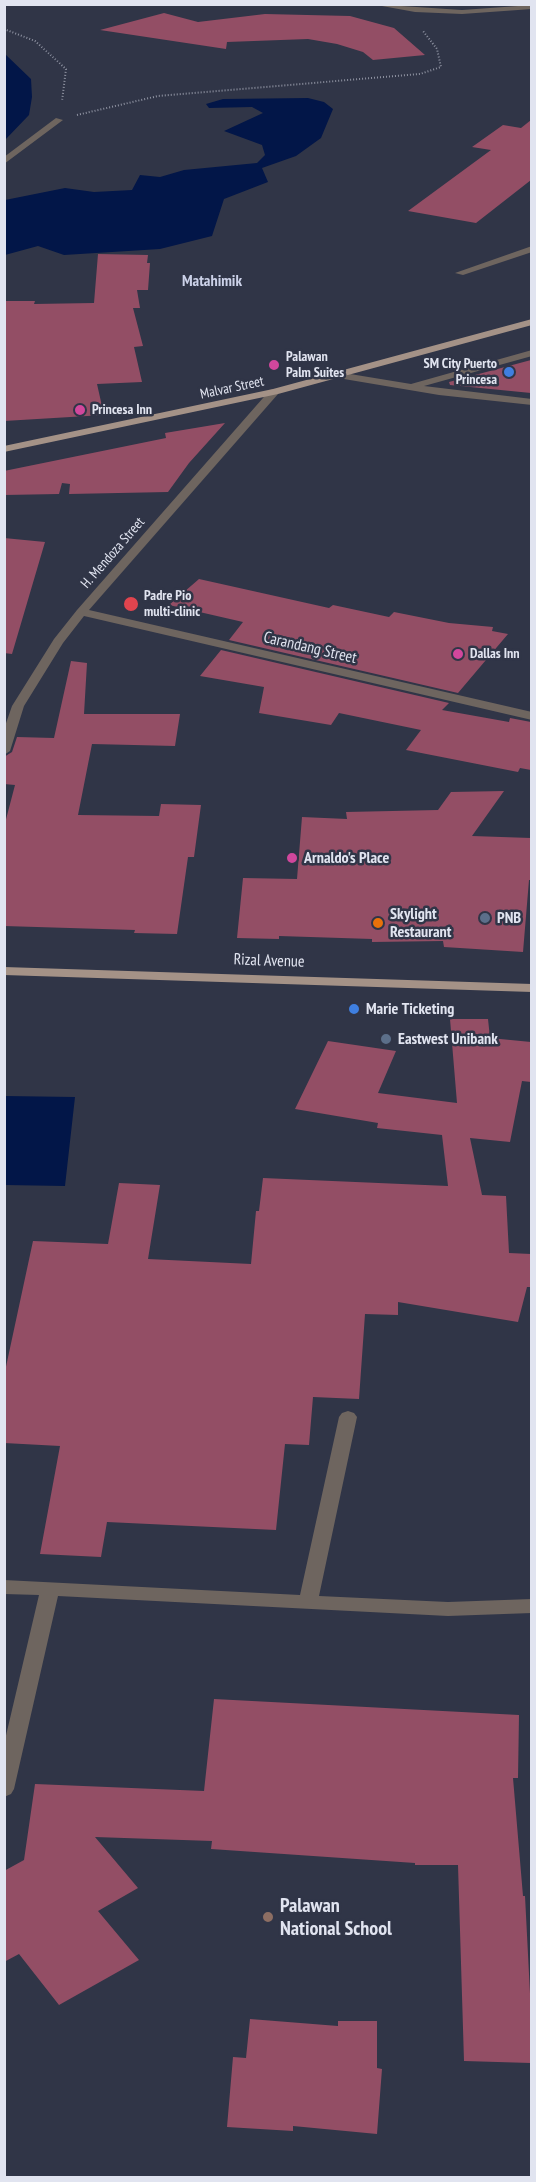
<!DOCTYPE html>
<style>
body{margin:0}
#map{position:relative;width:536px;height:2182px;overflow:hidden;background:#303547;font-family:"PT Sans Narrow",sans-serif}
canvas{display:block}
.frame{position:absolute;inset:0;border:6px solid #e1e4f0;pointer-events:none}
</style>
<div id="map">
<canvas width="536" height="2182"></canvas>
<div class="frame"></div>
</div>
<script>
const c = document.querySelector('canvas').getContext('2d');
c.lineJoin = 'round';
function fill(path, color) { c.fillStyle = color; c.fill(path, 'evenodd'); }
const poly = rows => new Path2D(rows.map(r => 'M' + r).join(''));
function strokePath(path, color, width, dash) { c.strokeStyle = color; c.lineWidth = width; c.lineCap = dash ? 'butt' : 'round'; c.setLineDash(dash || []); c.stroke(path); }
function write(font, color, halo, rows, align = 'center') {
  c.font = font + ' "PT Sans Narrow",sans-serif'; c.lineWidth = 5; c.setLineDash([]); c.textBaseline = 'middle'; c.strokeStyle = halo; c.fillStyle = color; for (const [text, x, y, turn = 0] of rows) {
    c.save(); c.translate(x, y); c.rotate((+turn || 0) * Math.PI / 180); c.textAlign = isNaN(turn) ? turn : align; if (halo) c.strokeText(text, 0, 0); c.fillText(text, 0, 0); c.restore();
  }
}
fill(poly([
 [5,54,31,79,32,97,29,115,5,140],
 [308,98,324,102,333,109,321,138,296,156,262,168,268,182,224,199,212,236,160,249,64,255,38,246,5,255,5,200,65,188,94,192,132,190,140,175,160,177,184,170,257,163,265,155,262,145,224,131,263,113,252,107,209,108,206,104,223,99],
 [5,1096,75,1097,65,1186,5,1185]
]), '#021648');
fill(poly([
 [164,13,198,22,265,14,350,16,394,28,425,55,373,60,363,52,337,44,308,39,227,42,226,49,100,30],
 [531,120,531,180,476,223,408,211,491,150,472,147,503,125,521,128],
 [98,254,148,255,147,263,150,263,148,290,137,290,140,308,133,308,143,346,134,347,142,382,97,384,104,415,4,421,4,301,35,301,34,304,94,303],
 [531,360,531,393,450,385,449,382],
 [225,423,189,463,168,492,69,494,70,484,62,483,59,494,4,495,4,471,166,438,165,433],
 [4,538,45,542,12,654,4,653],
 [199,579,329,608,333,605,389,617,394,612,449,623,493,627,492,631,508,634,458,693,229,640,243,622,169,605],
 [221,650,449,703,442,710,509,722,510,718,531,722,531,770,520,768,518,772,406,750,421,730,339,713,331,725,259,713,264,687,200,676],
 [71,661,87,663,84,714,180,714,175,746,92,744,78,815,159,816,161,804,201,805,194,857,188,857,177,934,134,933,135,930,4,926,4,827,15,785,4,784,4,757,12,752,17,737,54,738],
 [504,791,472,836,531,838,531,880,529,880,523,952,444,947,443,941,372,942,372,939,279,936,279,939,237,938,243,878,297,879,302,817,347,819,346,812,438,810,451,792],
 [450,1019,488,1019,490,1038,531,1042,531,1082,522,1081,510,1142,470,1138,482,1195,506,1196,509,1253,531,1254,531,1287,527,1287,518,1322,398,1302,398,1315,365,1314,359,1399,313,1397,309,1445,285,1444,276,1530,107,1522,101,1557,40,1554,60,1446,4,1443,4,1376,33,1241,108,1244,119,1183,160,1185,148,1259,251,1264,256,1211,259,1211,263,1178,448,1186,442,1135,377,1128,378,1123,295,1109,328,1041,396,1051,378,1093,457,1103],
 [214,1699,519,1715,518,1778,513,1778,523,1896,525,1896,531,2013,531,2063,464,2061,458,1865,415,1865,415,1863,211,1849,212,1841,95,1837,138,1888,98,1911,139,1960,59,2005,19,1954,4,1962,4,1871,24,1860,35,1784,204,1791],
 [250,2019,338,2026,338,2021,377,2021,377,2068,382,2069,377,2134,293,2126,293,2131,227,2127,233,2057,246,2058]
]), '#934e65');
strokePath(poly([
 [4,29,35,41,66,69,62,101],
 [77,115,158,96,420,74,441,67,437,49,423,31]
]), '#8e92a1', 2, [1, 2]);
fill(poly([
 [371,4,462,10,532,5,532,9,462,14,415,12,371,4],
 [56,118,63,120,4,164,4,157,56,118],
 [532,246,532,252,463,275,455,273,532,246],
 [532,350,532,356,424,386,532,399,532,405,439,395,338,378,333,375,338,372,411,384,532,350],
 [274,389,278,390,278,394,89,610,532,712,532,720,84,616,63,643,24,706,10,751,4,755,4,729,12,706,54,639,77,610,270,390,274,389],
 [348,1411,354,1413,357,1417,319,1596,448,1602,532,1599,532,1613,448,1616,58,1596,14,1789,11,1794,4,1797,4,1744,39,1595,4,1594,4,1580,300,1595,339,1417,342,1413,348,1411]
]), '#6e655f');
fill(poly([
 [532,319,532,325,278,394,4,452,4,446,273,389,532,319],
 [4,967,532,984,532,992,4,975,4,967]
]), '#a49287');
for (const [x, y, r, color] of [
 [274,365,6,"#d1479c"],
 [509,372,6,"#3f7fe0"],
 [80,410,6,"#d1479c"],
 [131,604,8,"#e0444e"],
 [458,654,6,"#d1479c"],
 [292,858,6,"#d1479c"],
 [485,918,6,"#5c6f8a"],
 [378,923,6,"#e8710a"],
 [354,1009,6,"#3f7fe0"],
 [386,1039,6,"#5c6f8a"],
 [268,1917,6,"#8d6e63"]
]) { const dot = new Path2D(); dot.arc(x, y, r, 0, 2 * Math.PI); c.fillStyle = color; c.fill(dot); strokePath(dot, '#303547', 2); }
write('bold 14px', '#e1e4f0', '#303547', [
 ["Palawan",286,357],
 ["Palm Suites",286,373],
 ["SM City Puerto",497,364,"right"],
 ["Princesa",497,380,"right"],
 ["Princesa Inn",92,410],
 ["Padre Pio",144,596],
 ["multi-clinic",144,612],
 ["Dallas Inn",470,654]
], 'left');
write('14px', '#e1e4f0', '#303547', [
 ["Malvar Street",232,388,-12],
 ["H. Mendoza Street",113,553,-49]
]);
write('bold 16px', '#cbd1e8', '#303547', [
 ["Matahimik",212,281]
]);
write('16px', '#e1e4f0', '#303547', [
 ["Carandang Street",310,648,13],
 ["Rizal Avenue",269,961,2]
]);
write('bold 16px', '#e1e4f0', '#303547', [
 ["Arnaldo's Place",304,858],
 ["Skylight",390,914],
 ["Restaurant",390,932],
 ["PNB",497,918],
 ["Marie Ticketing",366,1009],
 ["Eastwest Unibank",398,1039]
], 'left');
write('bold 20px', '#e1e4f0', '#303547', [
 ["Palawan",280,1906],
 ["National School",280,1929]
], 'left');
</script>
